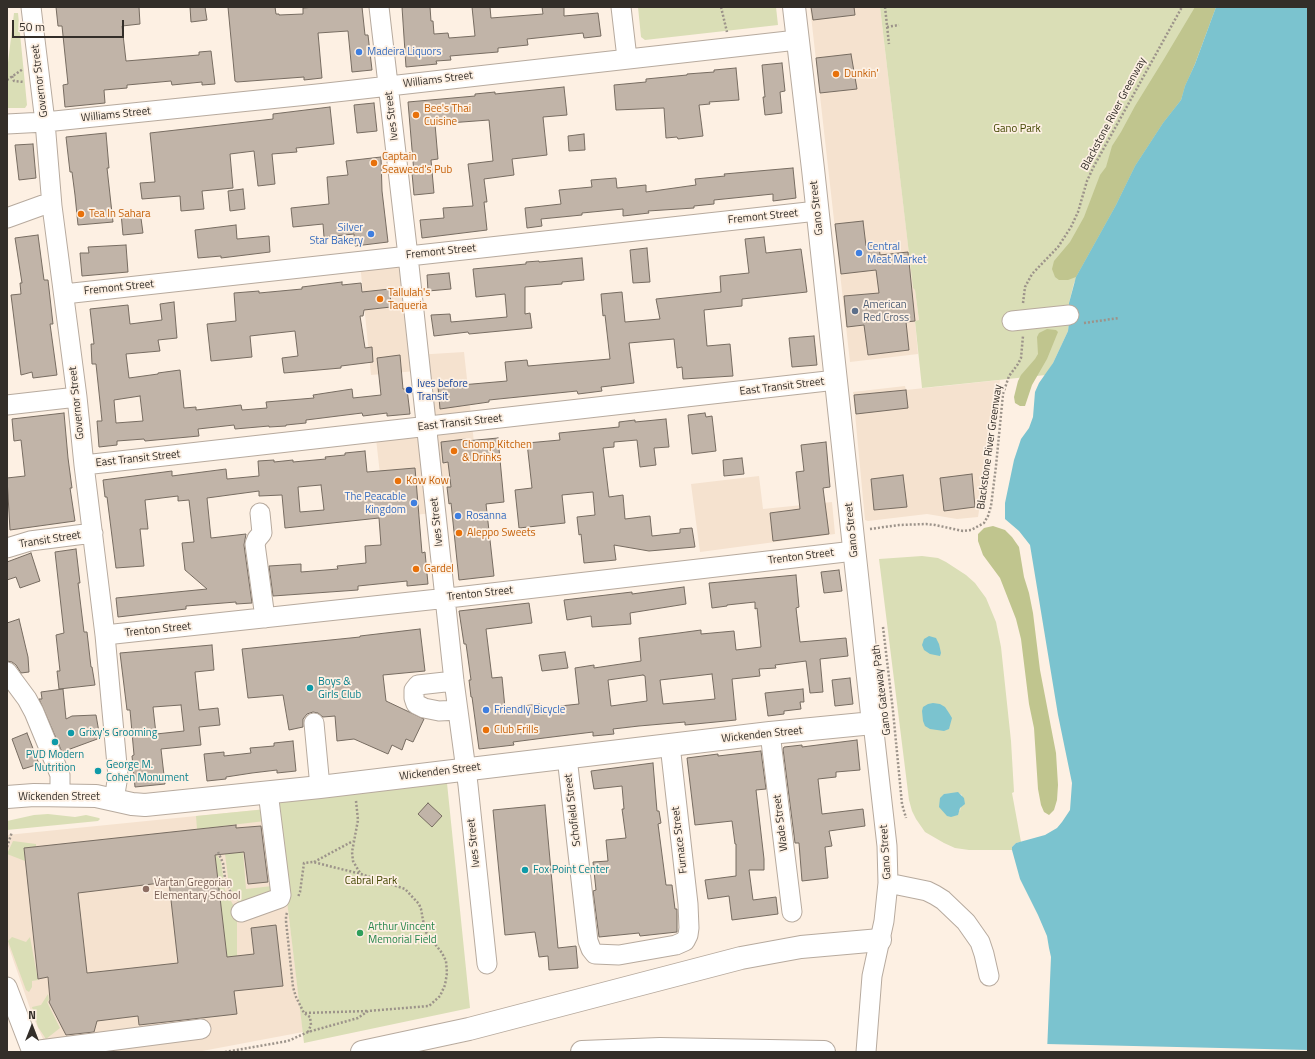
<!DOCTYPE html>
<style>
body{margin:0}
#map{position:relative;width:1315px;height:1059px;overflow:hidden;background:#fdf0e3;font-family:"Titillium Web",sans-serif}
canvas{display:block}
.frame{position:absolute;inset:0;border:8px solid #332e29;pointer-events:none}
.north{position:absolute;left:12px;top:1007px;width:40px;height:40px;-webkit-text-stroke:3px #fdf0e3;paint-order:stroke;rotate:0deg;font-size:11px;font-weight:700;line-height:16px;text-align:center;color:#332e29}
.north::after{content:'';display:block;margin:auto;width:14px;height:18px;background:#332e29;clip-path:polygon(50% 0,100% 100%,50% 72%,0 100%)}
.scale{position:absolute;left:12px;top:20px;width:112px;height:18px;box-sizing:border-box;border:2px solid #332e29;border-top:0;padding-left:5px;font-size:12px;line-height:14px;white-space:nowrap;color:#332e29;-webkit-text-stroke:3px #fdf0e3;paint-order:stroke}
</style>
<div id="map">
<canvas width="1315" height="1059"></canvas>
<div class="frame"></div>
<div class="north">N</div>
<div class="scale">50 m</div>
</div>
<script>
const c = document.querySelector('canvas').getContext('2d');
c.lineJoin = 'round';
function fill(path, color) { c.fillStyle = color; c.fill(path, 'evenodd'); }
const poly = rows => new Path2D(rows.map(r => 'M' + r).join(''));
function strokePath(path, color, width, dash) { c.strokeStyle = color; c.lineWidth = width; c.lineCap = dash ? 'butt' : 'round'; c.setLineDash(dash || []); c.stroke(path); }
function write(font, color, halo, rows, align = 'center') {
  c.font = font + ' "Titillium Web",sans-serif'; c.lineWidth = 3.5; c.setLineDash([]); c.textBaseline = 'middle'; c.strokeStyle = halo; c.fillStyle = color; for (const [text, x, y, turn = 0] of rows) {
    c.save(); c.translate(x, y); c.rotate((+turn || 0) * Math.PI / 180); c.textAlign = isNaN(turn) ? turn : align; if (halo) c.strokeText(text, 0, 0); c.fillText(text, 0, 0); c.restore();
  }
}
fill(poly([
 [810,7,880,7,913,287,915,290,919,321,915,321,918,354,850,362],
 [403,259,415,355,464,352,478,479,430,483,433,513,385,518,375,430,423,425,416,371,371,375,360,263],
 [1000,380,978,517,957,519,927,514,868,521,865,520,853,392,905,386,906,390],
 [759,476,763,509,832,502,835,534,700,552,691,484],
 [276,808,303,1032,197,1052,49,1052,33,1017,7,942,7,835]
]), '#f5e2cf');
fill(poly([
 [638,7,776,7,778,25,645,40,641,37],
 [880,7,1216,7,1181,100,1149,146,1074,283,1069,303,1069,322,1068,331,1053,363,1046,375,922,388,915,321,919,320,915,290,913,288],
 [14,13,18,13,27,105,25,108,7,108,7,71],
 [922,556,938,558,946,562,966,575,975,583,986,598,996,622,1001,647,1011,741,1014,792,1012,793,1021,842,1016,843,1012,847,1012,850,969,850,955,848,944,843,925,832,916,819,912,811,909,800,879,559],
 [958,793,962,795,960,811,944,794],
 [447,783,470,1008,304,1043,275,801],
 [267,809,265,821,197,829,196,816],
 [48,814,75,817,86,815,99,818,100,819,98,821,7,830,7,821,34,815],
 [13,841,36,844,36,847,24,849,25,861,7,854],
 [243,852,246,889,272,886,271,892,242,909,229,885,225,854],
 [215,853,221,861,225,890,237,912,237,956,227,957],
 [12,937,26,942,30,937,38,980,32,981,32,987,29,992,26,990,8,941],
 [48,994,49,1000,47,1002,60,1028,46,1039,38,1027,32,1007,41,1005]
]), '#dadeb6');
fill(poly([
 [1195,7,1216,7,1195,64,1185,86,1181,100,1163,123,1135,166,1116,205,1076,277,1068,280,1059,280,1055,277,1052,269,1054,261,1070,242,1084,217,1100,175,1106,167,1112,146,1121,132,1135,106,1164,59],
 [1047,329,1056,330,1058,332,1047,359,1032,385,1025,406,1020,406,1015,403,1014,397,1018,381,1021,375,1035,359,1038,354,1037,337,1039,333],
 [993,526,1005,530,1012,537,1019,547,1024,577,1029,593,1033,613,1040,670,1056,753,1058,785,1057,800,1054,810,1049,815,1044,812,1041,805,1038,789,1034,728,1029,704,1021,639,1016,619,1000,578,983,555,978,541,978,534,984,528]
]), '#c0c58e');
fill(poly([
 [1216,7,1308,7,1308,1052,1047,1052,1051,957,1049,948,1047,936,1038,915,1020,879,1012,850,1012,847,1016,843,1045,835,1057,828,1062,822,1070,810,1072,783,1058,715,1030,545,1019,531,1005,519,1005,503,1014,460,1021,439,1029,428,1033,417,1035,392,1039,383,1053,363,1068,331,1069,322,1069,303,1076,277,1116,205,1135,166,1163,123,1181,100,1185,86,1195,64],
 [929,636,936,638,939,644,941,653,940,656,930,654,924,650,922,645,924,639],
 [933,703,940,704,945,707,949,713,952,718,949,729,944,731,930,729,925,726,923,721,922,711,923,707,928,704],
 [958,792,964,798,965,804,960,808,958,815,951,817,947,816,939,807,940,798,944,794]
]), '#7bc3cf');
fill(poly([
 [1046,1044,1308,1050,1308,1052,1045,1052]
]), '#fdf0e3');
const building = poly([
 [56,7,139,7,140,24,122,26,126,61,199,55,199,52,211,51,215,84,202,85,202,82,172,85,171,81,127,85,127,88,104,90,105,103,65,107,63,85,68,84,62,26,58,26,56,7],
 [190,7,205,7,207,20,191,22,190,7],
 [228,7,275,7,276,14,279,14,279,15,303,14,303,8,315,7,362,7,365,35,368,35,372,70,352,72,348,31,318,33,322,78,304,80,304,77,237,82,235,81,228,7],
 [402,7,430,7,431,21,433,21,434,34,448,33,449,38,475,36,472,7,490,7,491,18,543,14,542,7,564,7,564,16,598,13,601,36,584,38,583,33,527,39,528,45,498,48,498,52,450,56,451,60,436,61,437,64,406,67,402,7],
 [811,7,854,7,855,15,813,20,811,7],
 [851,54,857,89,820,93,816,58,851,54],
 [782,63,785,91,780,92,782,113,765,115,763,97,765,97,762,65,782,63],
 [736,68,739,100,709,102,710,104,699,105,703,136,678,139,677,137,666,138,664,108,616,110,614,85,646,82,646,79,687,75,687,74,714,72,714,70,736,68],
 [564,87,567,115,543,117,547,155,512,159,514,175,484,179,487,202,484,202,487,230,422,238,420,220,444,218,443,208,473,206,468,164,493,161,489,120,435,124,438,159,431,160,434,193,414,195,412,173,414,173,408,102,475,96,475,94,495,92,495,94,564,87],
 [374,103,377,131,357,133,354,105,374,103],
 [330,107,334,144,296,148,297,152,272,154,275,184,258,186,254,151,230,154,233,188,202,191,204,209,181,211,180,196,142,199,140,183,155,182,150,133,273,119,273,114,330,107],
 [106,133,109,168,107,168,113,222,78,225,75,195,72,172,70,172,66,137,106,133],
 [584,134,585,150,569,151,568,136,584,134],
 [33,144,36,178,19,180,15,145,33,144],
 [381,157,382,191,388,242,355,246,354,234,324,237,323,224,293,227,291,208,329,204,327,177,348,175,346,161,381,157],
 [793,168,796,198,773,201,773,194,714,200,714,204,694,206,694,208,648,211,649,213,623,216,623,209,582,213,582,215,541,219,542,226,527,228,525,208,561,204,559,190,592,187,591,180,616,178,617,188,646,185,646,192,696,185,695,179,725,176,724,174,793,168],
 [243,189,245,209,230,211,228,191,243,189],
 [140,211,143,233,123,235,121,213,140,211],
 [863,221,866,246,879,245,880,255,908,252,915,321,906,322,909,350,868,355,864,325,847,327,844,296,879,293,876,270,841,274,835,224,863,221],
 [236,225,237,239,269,236,270,252,221,258,221,256,198,258,195,230,236,225],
 [38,235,44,280,48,280,53,324,50,324,57,375,33,378,32,372,21,375,11,295,21,294,20,283,22,283,15,238,38,235],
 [764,237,766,253,801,249,807,292,742,299,742,306,704,310,707,346,730,344,733,376,683,379,682,367,677,368,674,339,629,343,634,383,601,387,602,391,578,394,577,391,489,400,489,402,440,409,438,387,507,381,505,362,527,360,528,366,610,359,605,315,603,316,601,294,622,292,625,322,660,319,656,299,721,292,720,276,749,273,745,239,764,237],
 [126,245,128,272,82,276,80,253,89,253,88,247,126,245],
 [647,248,650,282,633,283,630,250,647,248],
 [582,258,584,280,562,282,562,284,525,287,525,314,530,313,532,328,469,334,468,332,434,336,431,315,450,314,451,322,507,317,505,294,476,297,473,269,526,264,526,262,539,261,539,262,582,258],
 [449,273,451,289,428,291,427,275,449,273],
 [342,282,342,285,361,283,362,292,390,289,391,307,364,310,363,316,360,316,365,348,372,347,373,362,341,366,341,368,284,373,282,358,298,356,295,331,250,336,252,357,211,361,207,324,236,321,234,293,259,291,259,293,302,289,302,287,342,282],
 [174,302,177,338,158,340,160,351,126,354,129,378,158,374,158,373,180,370,184,408,196,407,196,410,241,405,242,410,267,408,266,402,314,398,313,395,352,389,353,398,381,395,377,358,400,355,403,389,407,389,410,414,387,416,387,413,363,416,362,413,306,420,306,423,286,425,286,426,269,427,269,426,235,429,234,425,198,429,199,436,145,441,144,439,117,441,117,445,99,447,97,421,102,421,96,364,92,364,91,344,94,344,90,309,128,305,130,324,162,320,160,304,174,302],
 [140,396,143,421,116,423,114,400,140,396],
 [814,336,817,365,792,367,789,338,814,336],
 [906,390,908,408,856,414,854,395,906,390],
 [64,413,68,458,72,488,70,488,75,521,10,530,7,478,25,476,21,440,14,441,12,419,64,413],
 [705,413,706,417,712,416,716,451,692,454,688,415,705,413],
 [666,419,669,447,654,448,656,465,640,467,637,440,614,442,614,447,603,448,609,497,623,495,625,519,650,516,652,536,680,533,680,529,692,528,695,547,649,551,614,545,616,560,584,563,581,534,579,535,577,517,595,515,593,492,562,495,565,523,519,528,515,490,532,488,527,443,560,440,559,433,619,427,619,422,635,420,635,422,666,419],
 [498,438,504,502,486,504,494,576,459,580,451,503,449,504,447,487,451,487,448,462,443,463,441,442,466,439,466,441,498,438],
 [826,442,830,487,823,488,829,534,773,541,770,513,800,509,796,472,804,471,801,445,826,442],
 [365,451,367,472,415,468,422,553,425,552,428,584,407,586,407,581,358,586,358,590,273,596,269,566,301,564,301,572,338,569,337,566,366,563,365,546,381,545,379,518,285,528,282,495,259,496,259,491,207,498,211,538,246,534,244,545,252,603,236,604,236,602,186,606,186,609,118,617,116,598,207,589,185,570,182,543,194,542,189,500,178,501,178,496,145,500,148,529,140,529,144,566,116,568,107,497,105,497,103,480,172,471,172,476,226,469,227,479,259,476,258,461,274,460,274,462,293,460,293,462,326,459,325,457,345,455,345,453,365,451],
 [321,485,324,510,300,512,298,487,321,485],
 [742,458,744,474,724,476,723,460,742,458],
 [972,474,975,507,944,511,940,478,972,474],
 [903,475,907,507,874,510,871,479,903,475],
 [76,549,80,583,78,583,84,632,87,632,91,667,92,667,95,685,59,689,57,671,60,671,56,635,64,633,55,552,76,549],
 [31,553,40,581,20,588,16,577,7,580,7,562,31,553],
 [839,570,842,591,824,593,821,572,839,570],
 [796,575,799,607,796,608,800,642,846,638,848,656,820,659,823,692,810,693,806,661,775,665,776,668,759,669,760,676,732,679,736,720,685,725,685,722,639,726,613,729,614,734,593,736,593,732,544,738,513,742,514,745,479,749,472,697,471,697,469,680,471,680,466,644,464,644,459,611,529,603,532,623,486,629,492,678,502,677,505,708,540,704,541,708,579,704,575,668,594,665,594,668,641,661,639,638,679,633,701,630,701,634,734,631,736,650,761,647,757,608,755,609,755,602,727,605,727,606,712,608,709,583,796,575],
 [712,674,715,699,663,704,660,680,712,674],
 [643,675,645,676,647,701,611,706,608,680,643,675],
 [684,587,686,604,630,613,631,624,592,627,591,616,567,620,564,600,632,592,632,594,684,587],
 [19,619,28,657,29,672,21,673,16,665,12,662,7,661,7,623,19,619],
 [420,629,425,671,383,675,386,701,424,719,413,742,406,739,402,750,392,745,388,754,354,739,337,741,335,716,323,717,318,713,313,712,307,714,303,719,303,727,289,730,283,695,248,698,242,649,360,637,360,636,420,629],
 [212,645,214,670,195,672,199,710,218,708,220,725,199,727,201,745,161,749,165,784,135,787,132,756,134,755,130,710,127,710,120,653,212,645],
 [181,705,184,731,156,734,153,707,181,705],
 [565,652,568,668,542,671,539,655,565,652],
 [850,678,853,704,835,706,832,680,850,678],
 [63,689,66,719,72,716,96,715,100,738,62,752,39,699,42,699,41,692,63,689],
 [803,689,804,702,800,702,801,709,784,711,784,714,768,716,765,693,803,689],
 [27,733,39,764,23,769,12,739,27,733],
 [857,740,860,770,836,772,836,777,818,779,822,814,863,809,865,826,829,831,832,846,825,847,828,878,802,881,799,843,795,843,783,749,784,747,802,745,802,747,857,740],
 [293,741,296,771,277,773,277,770,252,773,226,777,226,779,207,781,204,754,224,752,224,756,251,753,250,748,274,746,274,743,293,741],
 [761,751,766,789,756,790,764,859,764,870,749,870,753,900,776,897,778,914,732,920,729,896,708,899,705,880,736,876,736,844,735,844,732,821,695,825,687,758,718,754,718,756,761,751],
 [653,763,657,811,659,811,661,823,658,824,666,885,672,885,675,909,677,909,677,932,640,936,639,933,599,937,593,891,596,890,593,862,608,861,606,840,626,838,622,809,624,809,622,786,594,789,591,771,653,763],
 [428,803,442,816,432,827,418,814,428,803],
 [545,805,558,948,576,946,578,968,549,970,548,956,539,957,535,932,505,935,493,810,545,805],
 [236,825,236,828,261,826,268,882,248,884,244,852,215,855,227,957,254,954,251,928,276,925,283,986,234,991,237,1014,139,1025,138,1016,97,1021,94,1032,66,1035,49,1002,50,1000,48,977,38,979,24,848,236,825],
 [169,882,178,963,87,973,78,893,169,882]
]);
fill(building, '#c1b4a8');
strokePath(building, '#776c61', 1);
const minor = poly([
 [31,7,45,122,52,206,77,397,84,465,105,635,118,776,114,799],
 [379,7,408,256,454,681,468,785,487,964],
 [621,7,627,58],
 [7,124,45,122,327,93,797,40],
 [7,218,43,205,52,206],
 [64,294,817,211],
 [1012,321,1069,315],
 [7,405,77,397],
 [84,465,836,380],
 [260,513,262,533,257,539,255,544,265,618],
 [7,548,30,541,93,533],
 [105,635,457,597,854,551],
 [7,672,27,699,34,712,60,775,60,795],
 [454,681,418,685,414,690,414,698,416,704,424,708,439,711,458,710],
 [314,723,320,787],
 [770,733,792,912],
 [567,757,588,941,591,949,595,954,619,955,676,945,685,941,688,935,689,928,688,904,670,745],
 [888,883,927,891,935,895,943,900,966,922,980,942,984,954,989,976],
 [241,912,280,898,281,895,268,792],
 [7,987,32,1052],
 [32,1051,201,1029],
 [866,1052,872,976,884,921,888,883,887,846,873,723]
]);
const major = poly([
 [7,797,34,795,96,796,132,804,145,805,320,787,770,733,873,723,813,169,794,7]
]);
const highway = poly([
 [362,1052,469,1029,741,958,801,947,880,940],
 [582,1052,660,1049,824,1052]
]);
strokePath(minor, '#b7aa9e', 21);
strokePath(major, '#b7aa9e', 24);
strokePath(highway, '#b7aa9e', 24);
strokePath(poly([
 [721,7,727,32],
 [885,7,889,44],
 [887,27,899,25],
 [12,76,14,81,24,82],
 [7,80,23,69],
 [1023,303,1025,287,1032,274,1058,247,1071,227,1078,212,1087,181,1094,166,1182,7],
 [1084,323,1119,318],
 [870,529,899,525,926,524,935,525,963,531,971,530,984,523,988,516,991,506,996,466,1003,394,1009,376,1018,364,1021,358,1023,336],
 [883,627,893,711,902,804,906,818],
 [356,801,358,820,352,852,353,861,360,873],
 [7,847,12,832],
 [218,852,223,863,225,878,233,898],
 [314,862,353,841],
 [287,913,286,916,286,921,293,987,296,997,304,1013,310,1017,311,1025,308,1032],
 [305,1013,368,1011],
 [225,1052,288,1041,308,1032,358,1018,368,1011,429,1006,440,996,445,985,447,973,446,961,442,953,425,931,421,909,419,904,405,889,361,874,313,862,304,863,300,892,298,897]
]), '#9c938a', 2.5, [2, 2]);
strokePath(minor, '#fff', 19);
strokePath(major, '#fff', 22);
strokePath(highway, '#fff', 22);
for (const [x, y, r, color] of [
 [359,52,4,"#3f7fe0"],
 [836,74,4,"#e8710a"],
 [416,115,4,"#e8710a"],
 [374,163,4,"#e8710a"],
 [81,214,4,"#e8710a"],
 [371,234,4,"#3f7fe0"],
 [859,253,4,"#3f7fe0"],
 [380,299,4,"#e8710a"],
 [855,311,4,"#5c6f8a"],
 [409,390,4,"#1a4fb4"],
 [454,451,4,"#e8710a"],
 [398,481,4,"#e8710a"],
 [414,503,4,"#3f7fe0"],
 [458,516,4,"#3f7fe0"],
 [459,533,4,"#e8710a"],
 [416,569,4,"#e8710a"],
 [310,688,4,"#0f9aa8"],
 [486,710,4,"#3f7fe0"],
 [486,730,4,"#e8710a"],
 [71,733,4,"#0f9aa8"],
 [55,742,4,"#0f9aa8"],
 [98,771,4,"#0f9aa8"],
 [525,870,4,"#0f9aa8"],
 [146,889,4,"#8d6e63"],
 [360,933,4,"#2e9e5b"]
]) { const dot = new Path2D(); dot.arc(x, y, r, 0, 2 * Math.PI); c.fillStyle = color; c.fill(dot); strokePath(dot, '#fdf0e3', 1.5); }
write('11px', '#366cbe', '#fdf0e3', [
 ["Madeira Liquors",367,52],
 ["Silver",363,228,"right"],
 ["Star Bakery",363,241,"right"],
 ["Central",867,247],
 ["Meat Market",867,260],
 ["The Peacable",406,497,"right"],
 ["Kingdom",406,510,"right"],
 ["Rosanna",466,516],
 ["Friendly Bicycle",494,710]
], 'left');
write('11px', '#c56008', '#fdf0e3', [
 ["Dunkin'",844,74],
 ["Bee's Thai",424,109],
 ["Cuisine",424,122],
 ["Captain",382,157],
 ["Seaweed's Pub",382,170],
 ["Tea In Sahara",89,214],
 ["Tallulah's",388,293],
 ["Taqueria",388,306],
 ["Chomp Kitchen",462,445],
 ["& Drinks",462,458],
 ["Kow Kow",406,481],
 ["Aleppo Sweets",467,533],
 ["Gardel",424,569],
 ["Club Frills",494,730]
], 'left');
write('11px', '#332e29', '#fdf0e3', [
 ["Williams Street",438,80,-7],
 ["Governor Street",40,81,-97],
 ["Blackstone River Greenway",1114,114,-62],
 ["Williams Street",116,115,-6],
 ["Ives Street",392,116,-97],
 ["Gano Street",817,208,-96],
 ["Fremont Street",763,217,-6],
 ["Fremont Street",441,252,-6],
 ["Fremont Street",119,288,-6],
 ["East Transit Street",782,387,-7],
 ["Governor Street",77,403,-96],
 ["East Transit Street",460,423,-6],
 ["Blackstone River Greenway",990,447,-82],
 ["East Transit Street",138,459,-6],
 ["Ives Street",437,522,-96],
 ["Gano Street",852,530,-96],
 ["Transit Street",50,540,-9],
 ["Trenton Street",801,557,-7],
 ["Trenton Street",480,594,-6],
 ["Trenton Street",158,630,-6],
 ["Gano Gateway Path",882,690,-97],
 ["Wickenden Street",762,735,-6],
 ["Wickenden Street",440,772,-7],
 ["Wickenden Street",59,797],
 ["Schofield Street",573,810,-97],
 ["Wade Street",781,823,-97],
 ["Furnace Street",680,840,-97],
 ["Ives Street",474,843,-96],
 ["Gano Street",886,852,-94]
]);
write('11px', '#444703', '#fdf0e3', [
 ["Gano Park",1017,129],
 ["Cabral Park",371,881]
]);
write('11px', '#4e5e75', '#fdf0e3', [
 ["American",863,305],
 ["Red Cross",863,318]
], 'left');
write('11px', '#164399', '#fdf0e3', [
 ["Ives before",417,384],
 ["Transit",417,397]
], 'left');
write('11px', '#0d838f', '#fdf0e3', [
 ["Boys &",318,682],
 ["Girls Club",318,695],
 ["Grixy's Grooming",79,733],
 ["PVD Modern",55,755,"center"],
 ["Nutrition",55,768,"center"],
 ["George M.",106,765],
 ["Cohen Monument",106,778],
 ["Fox Point Center",533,870]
], 'left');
write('11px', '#785e54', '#fdf0e3', [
 ["Vartan Gregorian",154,883],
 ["Elementary School",154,896]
], 'left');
write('11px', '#27864d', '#fdf0e3', [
 ["Arthur Vincent",368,927],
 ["Memorial Field",368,940]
], 'left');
</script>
